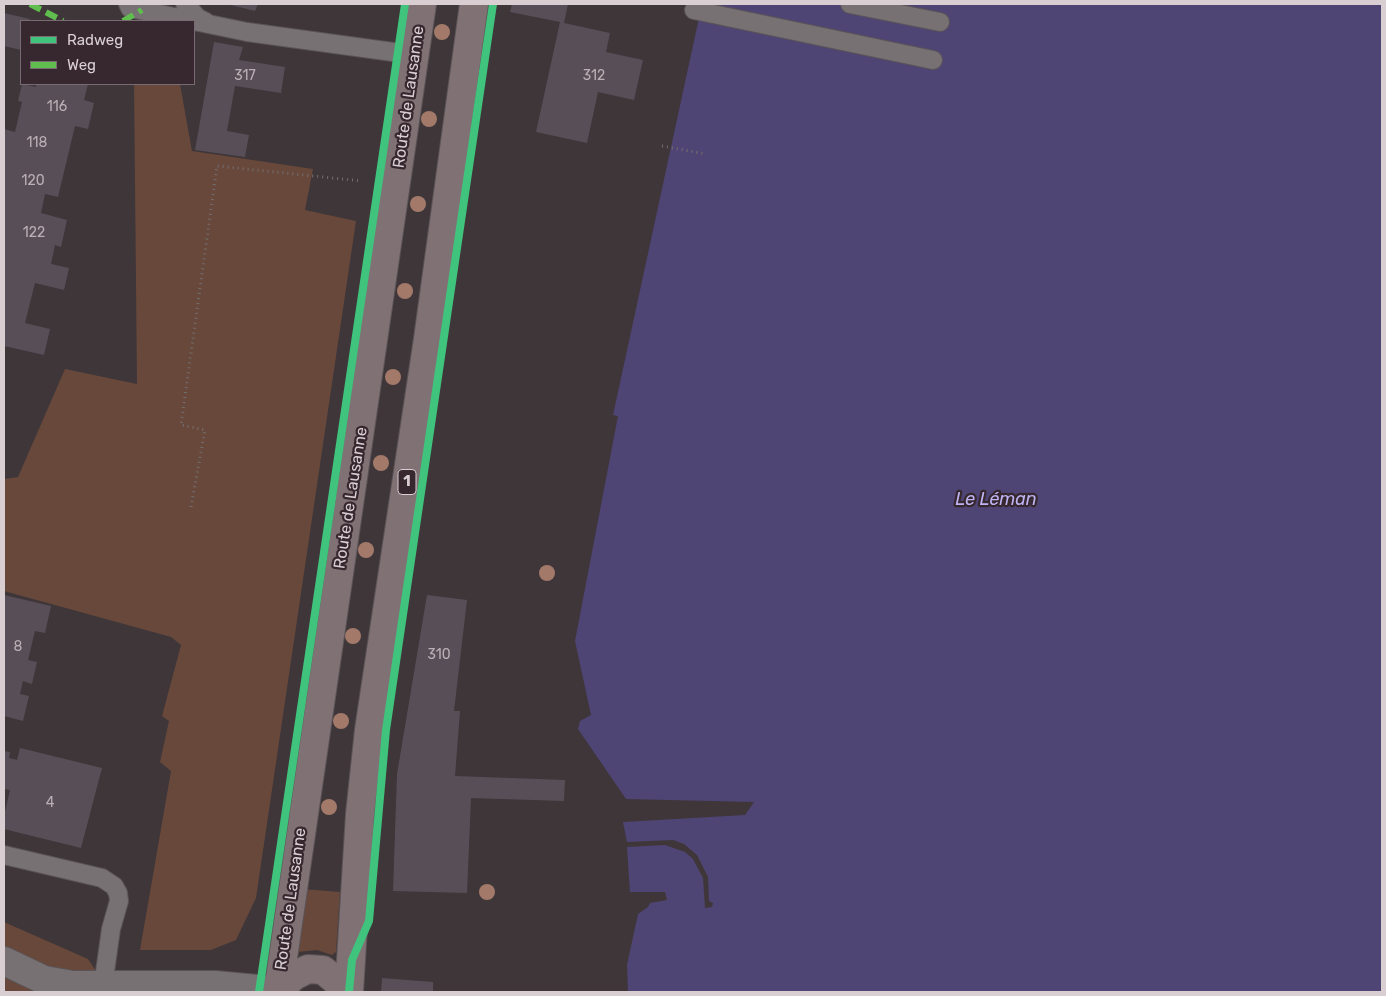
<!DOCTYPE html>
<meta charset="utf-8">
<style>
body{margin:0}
#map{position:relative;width:1386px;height:996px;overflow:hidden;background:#3e3639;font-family:Rubik,sans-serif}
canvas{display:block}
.frame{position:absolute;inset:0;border:5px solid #d9cfd3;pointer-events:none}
.legend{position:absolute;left:20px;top:20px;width:175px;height:65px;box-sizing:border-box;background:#37282f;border:1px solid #786b71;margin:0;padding:6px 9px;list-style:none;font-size:15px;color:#d9cfd3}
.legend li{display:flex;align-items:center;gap:10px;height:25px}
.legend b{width:25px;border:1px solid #786b71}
</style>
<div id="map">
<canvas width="1386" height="996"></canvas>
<div class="frame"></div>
<ul class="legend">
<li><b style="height:6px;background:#40c37c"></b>Radweg</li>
<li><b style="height:6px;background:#5fbe4e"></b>Weg</li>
</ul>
</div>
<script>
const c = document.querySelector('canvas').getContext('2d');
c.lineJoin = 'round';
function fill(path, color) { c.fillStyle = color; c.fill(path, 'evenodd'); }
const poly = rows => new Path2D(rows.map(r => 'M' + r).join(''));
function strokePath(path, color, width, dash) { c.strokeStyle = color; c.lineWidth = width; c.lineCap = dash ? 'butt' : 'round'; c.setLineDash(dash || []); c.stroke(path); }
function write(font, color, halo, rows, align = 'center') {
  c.font = font + ' Rubik,sans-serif'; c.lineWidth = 4.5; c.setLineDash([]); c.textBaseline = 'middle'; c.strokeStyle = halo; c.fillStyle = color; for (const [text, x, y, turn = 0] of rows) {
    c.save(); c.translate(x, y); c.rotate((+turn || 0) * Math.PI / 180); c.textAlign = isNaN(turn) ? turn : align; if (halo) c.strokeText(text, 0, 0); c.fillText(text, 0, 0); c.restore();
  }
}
fill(poly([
 [134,84,180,84,192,151,313,169,305,210,356,221,256,898,236,940,211,950,140,950,171,771,160,762,169,721,162,716,181,645,171,637,4,591,4,479,18,477,65,369,137,384],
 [303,889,340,892,336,952,332,955,317,950,298,952,295,949],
 [4,922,88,959,110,992,4,992]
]), '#67483b');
fill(poly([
 [702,4,1382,4,1382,992,628,992,627,965,638,914,648,907,650,903,667,900,665,892,630,892,627,847,665,845,685,852,693,859,703,878,705,908,712,907,713,903,709,901,708,877,697,855,684,844,673,840,627,842,623,822,745,815,754,802,626,799,578,729,580,721,591,715,575,641,618,416,613,415]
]), '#4f4574');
fill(poly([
 [227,4,258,4,255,11],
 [512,4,568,4,564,23,610,33,606,52,643,60,634,100,598,92,587,143,536,132,560,22,510,12],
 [4,13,30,19,29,21,21,21,21,50,4,46],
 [214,42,243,47,239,60,285,67,281,93,235,86,227,131,249,135,245,157,195,150],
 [22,84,36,87,36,84,88,84,84,100,94,103,88,129,75,126,58,197,45,194,41,213,67,220,61,247,55,245,51,264,69,268,64,290,35,283,25,323,50,329,44,355,4,346,4,129,15,132,22,102,18,101],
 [4,595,51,606,45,633,35,631,28,660,37,662,32,684,23,681,20,694,29,696,23,721,4,716],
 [427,595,467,600,454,711,460,711,455,776,565,780,564,801,471,798,467,893,393,891,397,774],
 [20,748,102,768,81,848,4,829,4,816,10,790,4,789,4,751,10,752,9,758,17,760],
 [382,978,433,982,433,992,381,992]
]), '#584e58');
const service = poly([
 [128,4,130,8,194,21],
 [185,4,198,18,206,22],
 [850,4,940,22],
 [694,10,933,60],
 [194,21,247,32,415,55],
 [4,855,102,878,114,886,118,893,119,901,111,929,103,986]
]);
const minor = poly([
 [4,961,44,980,73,985,215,985,278,991]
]);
const primary = poly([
 [278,991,294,976,308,969,323,970,335,980,345,992],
 [278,992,422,4],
 [349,992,360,814,369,730,428,339,474,4]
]);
strokePath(service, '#5b5457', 20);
strokePath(minor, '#5b5457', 30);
strokePath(primary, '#5b5457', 30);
strokePath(poly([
 [662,146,706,154],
 [191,507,205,430,181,425,217,166,362,181]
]), '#746e70', 3, [1, 4]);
strokePath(service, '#777174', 18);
strokePath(minor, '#777174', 28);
strokePath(primary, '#807174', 28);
strokePath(poly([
 [30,4,63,21],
 [123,21,142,10]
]), '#5fbe4e', 6, [12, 6]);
strokePath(poly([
 [259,992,405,4],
 [349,992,352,960,369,921,386,730,493,4]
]), '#40c37c', 8);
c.fillStyle = '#a37a6a';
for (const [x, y] of [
 [442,32],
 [429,119],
 [418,204],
 [405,291],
 [393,377],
 [381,463],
 [366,550],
 [547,573],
 [353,636],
 [341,721],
 [329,807],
 [487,892]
]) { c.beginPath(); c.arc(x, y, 8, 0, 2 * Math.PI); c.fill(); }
write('14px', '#b9afb4', null, [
 ["317",245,76],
 ["312",594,76],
 ["116",57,107],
 ["118",37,143],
 ["120",33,181],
 ["122",34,233],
 ["8",18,647],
 ["310",439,655],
 ["4",50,803]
]);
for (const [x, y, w] of [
 [407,482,18]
]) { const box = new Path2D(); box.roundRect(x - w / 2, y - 12.5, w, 25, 4); c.fillStyle = '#37282f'; c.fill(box); strokePath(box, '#d9cfd3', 1); }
write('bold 15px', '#d9cfd3', null, [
 ["1",407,482]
]);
write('16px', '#d9cfd3', '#37282f', [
 ["Route de Lausanne",409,97,-82],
 ["Route de Lausanne",351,498,-81],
 ["Route de Lausanne",291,899,-82]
]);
write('italic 18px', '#beb4f4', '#37282f', [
 ["Le Léman",996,500]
]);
</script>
